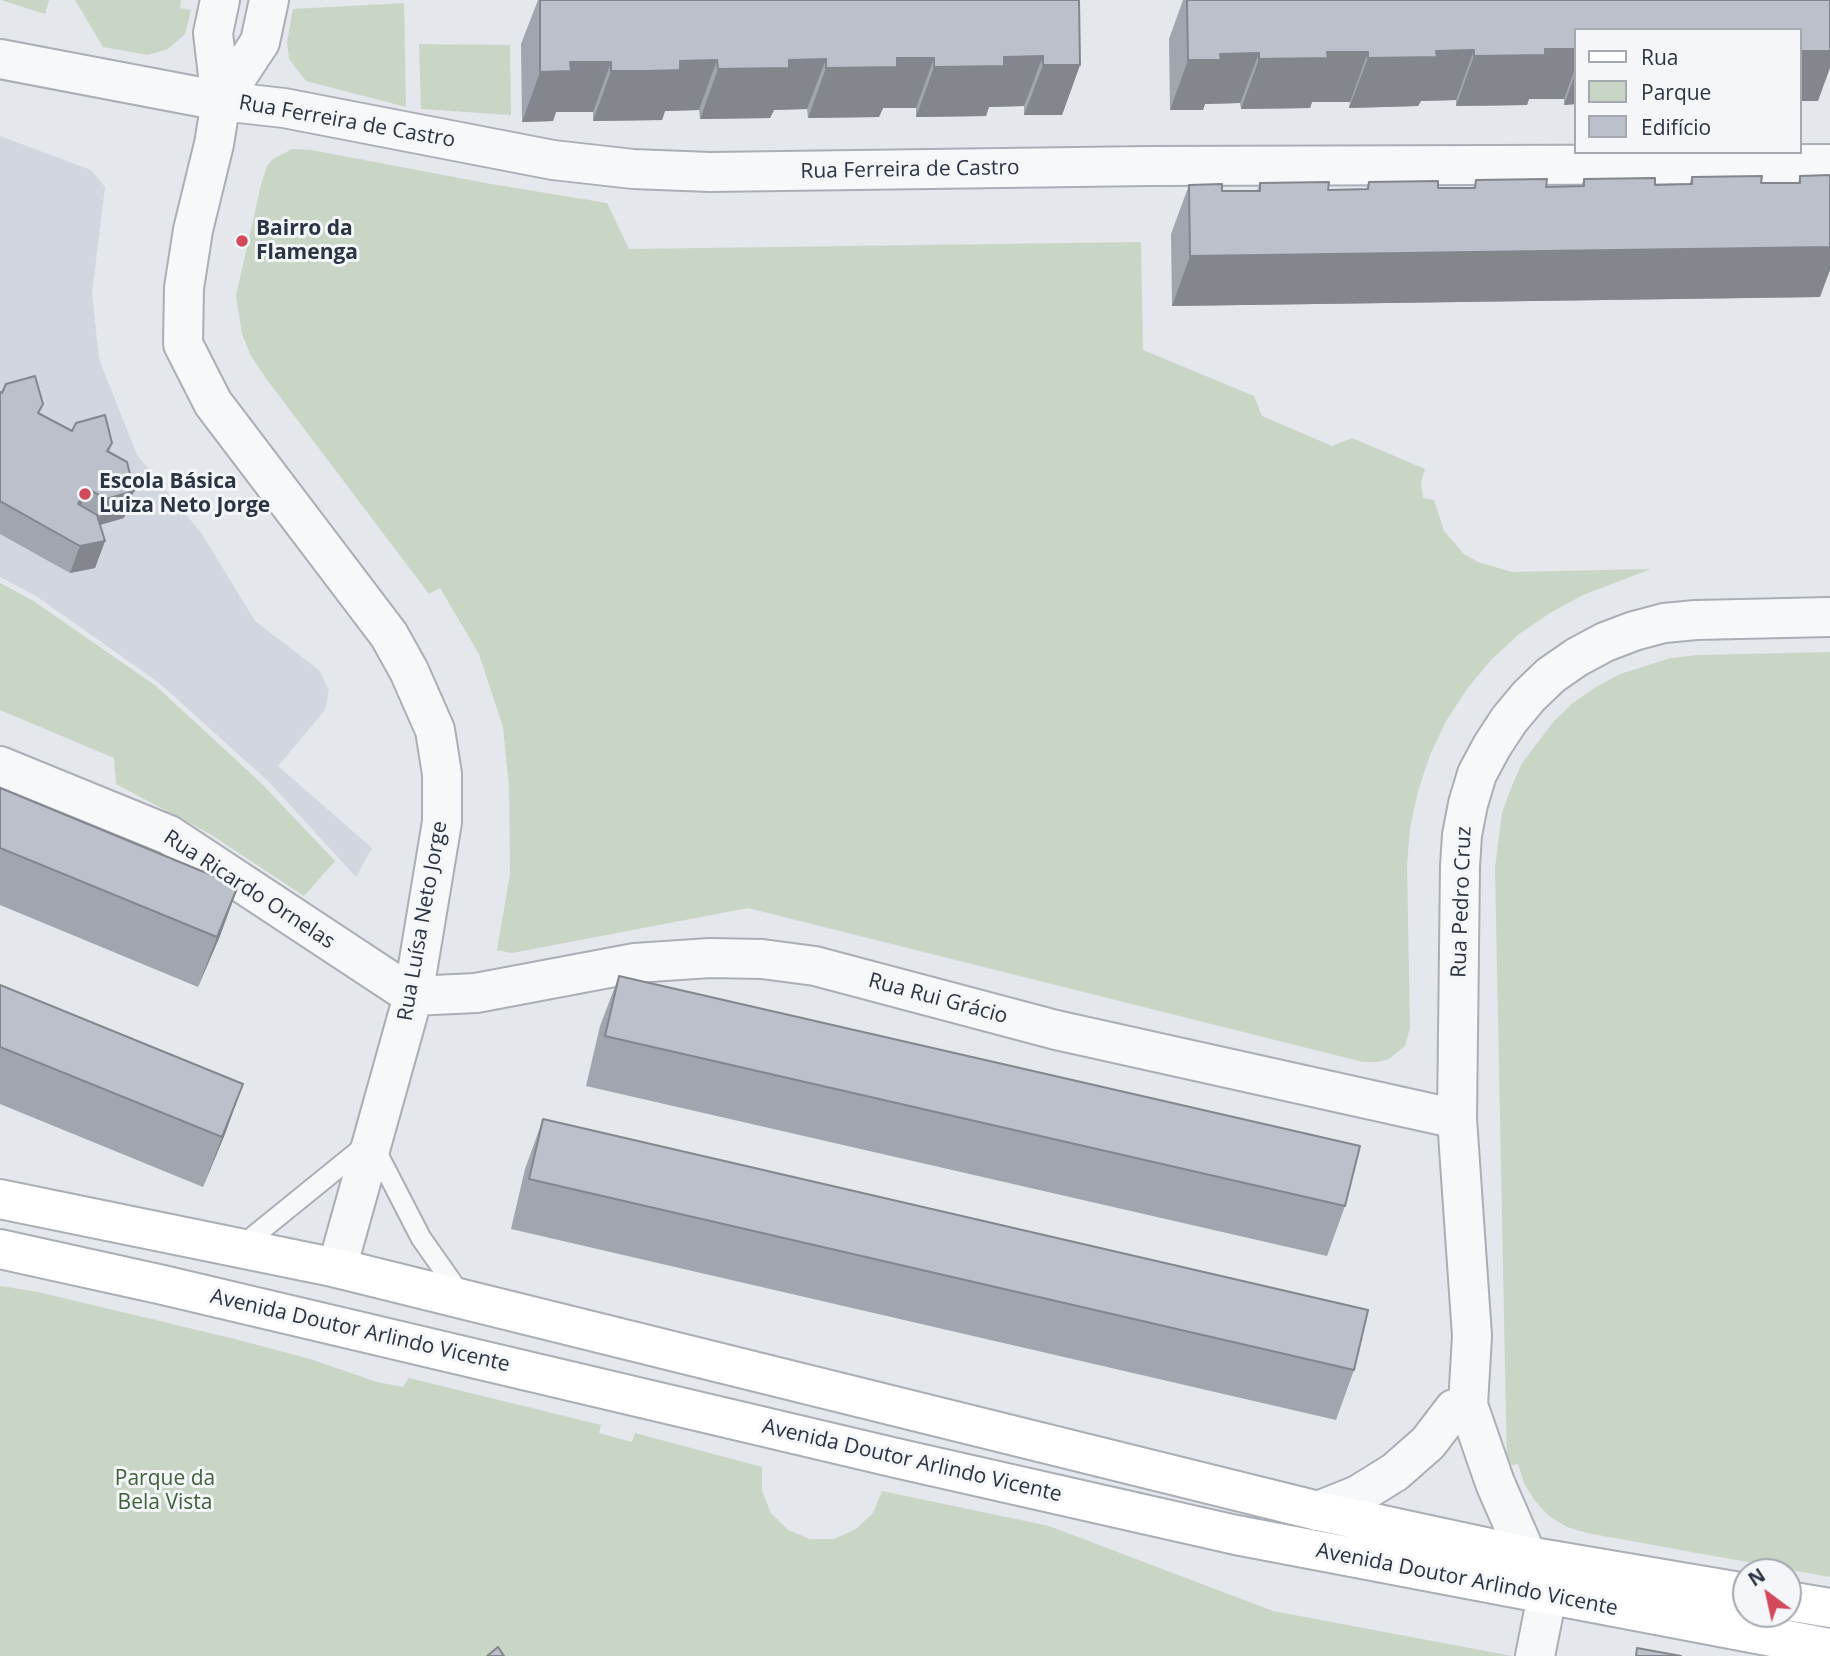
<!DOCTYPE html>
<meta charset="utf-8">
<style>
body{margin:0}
#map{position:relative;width:1830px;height:1656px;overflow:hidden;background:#e4e7ec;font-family:"Open Sans",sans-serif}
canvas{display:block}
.legend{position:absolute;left:1574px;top:28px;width:228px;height:126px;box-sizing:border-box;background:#f4f6f9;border:2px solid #a4a8b1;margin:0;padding:9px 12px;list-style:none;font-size:21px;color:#2b3445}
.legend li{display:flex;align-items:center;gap:14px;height:35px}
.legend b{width:35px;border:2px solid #a4a8b1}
.north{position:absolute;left:1732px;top:1558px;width:70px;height:70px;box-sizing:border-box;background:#f4f6f9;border:2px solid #a4a8b1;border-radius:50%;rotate:327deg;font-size:19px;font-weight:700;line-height:28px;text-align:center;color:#2b3445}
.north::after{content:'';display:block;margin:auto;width:24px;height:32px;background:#d1495b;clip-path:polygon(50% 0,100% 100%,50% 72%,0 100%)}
</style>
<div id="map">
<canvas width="1830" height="1656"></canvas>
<ul class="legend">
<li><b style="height:9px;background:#fff"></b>Rua</li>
<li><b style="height:19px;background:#c9d6c5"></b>Parque</li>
<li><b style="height:19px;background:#bbc0ca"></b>Edifício</li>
</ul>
<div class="north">N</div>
</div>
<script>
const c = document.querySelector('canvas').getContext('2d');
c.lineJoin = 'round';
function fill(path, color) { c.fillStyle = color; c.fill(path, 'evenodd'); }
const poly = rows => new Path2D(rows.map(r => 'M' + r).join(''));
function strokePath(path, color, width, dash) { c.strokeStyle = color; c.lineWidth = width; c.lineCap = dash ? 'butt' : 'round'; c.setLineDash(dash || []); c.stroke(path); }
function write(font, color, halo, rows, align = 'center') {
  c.font = font + ' "Open Sans",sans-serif'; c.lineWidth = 6; c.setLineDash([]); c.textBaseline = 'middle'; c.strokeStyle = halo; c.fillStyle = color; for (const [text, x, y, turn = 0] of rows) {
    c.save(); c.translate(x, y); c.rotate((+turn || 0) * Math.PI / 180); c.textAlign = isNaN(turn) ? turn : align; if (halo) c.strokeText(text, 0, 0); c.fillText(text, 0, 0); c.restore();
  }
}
fill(poly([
 [0,136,91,170,105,187,92,293,99,359,137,455,202,534,255,621,319,670,329,690,325,710,278,766,372,848,356,877,268,781,158,682,36,596,0,577]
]), '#d2d6de');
fill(poly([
 [1,0,49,0,45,14],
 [75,0,181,0,180,8,191,10,185,34,168,49,148,55,103,47],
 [404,3,406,107,306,81,289,59,287,42,293,9],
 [419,44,510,45,511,115,421,109],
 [292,149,311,150,491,184,607,203,629,249,1141,242,1143,350,1254,396,1262,416,1332,446,1352,438,1425,469,1421,482,1423,498,1434,500,1444,531,1464,554,1478,562,1512,572,1651,569,1583,595,1550,613,1519,634,1491,660,1467,689,1446,721,1430,755,1418,791,1410,828,1407,865,1410,1028,1405,1046,1389,1059,1378,1062,1363,1062,748,908,512,953,497,950,510,874,509,786,503,727,479,654,440,588,429,594,268,381,251,356,242,334,236,296,261,185,267,166,273,159],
 [0,583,32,600,156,686,262,784,335,861,304,896,210,834,116,784,114,758,0,710],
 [1830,652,1830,1577,1587,1533,1567,1527,1549,1516,1535,1501,1524,1483,1518,1464,1507,1466,1495,868,1502,813,1511,788,1522,763,1554,721,1574,702,1596,687,1620,674,1671,658,1699,655],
 [0,1286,38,1292,235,1339,310,1359,377,1382,403,1387,409,1378,601,1425,599,1433,632,1442,635,1433,762,1467,762,1491,771,1513,788,1530,810,1539,834,1539,856,1529,873,1513,882,1491,1049,1526,1273,1611,1512,1656,0,1656]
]), '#c9d6c5');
const lane = poly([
 [239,1248,371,1141,421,1238,461,1295]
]);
const street = poly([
 [220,0,213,33,221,101,214,144,193,230,184,288,183,344,213,403,389,635,409,671,435,730,442,774,442,822,413,996,337,1268],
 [0,59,221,101,284,108,553,160,633,169,710,172,1149,166,1830,164],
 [221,101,260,42,269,0],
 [0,766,169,835,413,996,476,993,635,963,710,958,762,959,815,966,1056,1030,1457,1119],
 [1318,1511,1358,1495,1395,1472,1428,1443,1454,1409,1468,1405],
 [1527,1556,1495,1483,1468,1405,1472,1336,1457,1119,1460,866,1462,835,1468,804,1477,774,1492,746,1509,720,1529,696,1551,675,1577,657,1605,642,1634,631,1664,623,1696,620,1830,617],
 [1535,1656,1547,1596]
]);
const secondary = poly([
 [0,1199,337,1268,1318,1511,1527,1556,1746,1593],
 [0,1249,163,1285,896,1458,1236,1535,1830,1648],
 [1788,1601,1830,1608]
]);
strokePath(lane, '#a9aeb7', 23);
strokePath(street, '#a9aeb7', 42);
strokePath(secondary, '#a9aeb7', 42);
strokePath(lane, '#f7f8fa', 19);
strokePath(street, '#f7f8fa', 38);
strokePath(secondary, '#fff', 38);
fill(poly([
 [538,0,1079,0,1080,65,1062,115,1024,115,1024,106,989,107,986,116,916,117,916,108,883,108,879,117,808,118,807,109,774,110,770,118,700,119,699,110,665,111,662,120,593,121,593,112,556,112,553,121,522,122,521,44],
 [1183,0,1830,0,1818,101,1800,30,1576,30,1576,104,1564,105,1564,99,1529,99,1527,105,1456,106,1456,100,1421,101,1418,106,1349,108,1350,102,1312,102,1310,108,1241,109,1240,103,1205,104,1203,110,1170,110,1169,39],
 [1800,176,1820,297,1172,306,1171,234,1189,185,1222,191,1257,191,1260,183,1328,190,1366,189,1369,182,1438,188,1473,188,1476,180,1546,187,1581,186,1584,179,1655,185,1689,185,1692,177,1761,183,1798,183],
 [0,392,43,404,39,413,72,431,112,443,109,452,124,518,100,525,105,541,95,568,70,573,0,534],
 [0,788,238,886,220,936,198,987,0,905],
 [619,976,1345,1206,1327,1256,586,1086,600,1026],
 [0,985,243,1084,225,1134,203,1187,0,1104],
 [543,1119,1354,1370,1336,1420,511,1229,525,1169]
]), '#a1a5ae');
fill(poly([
 [1545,49,1576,49,1576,66,1564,99,1529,99,1527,105,1456,106,1474,56],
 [1474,50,1456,100,1421,101,1418,106,1349,108,1368,58,1436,51],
 [1800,51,1830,51,1830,68,1818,101,1800,101],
 [1327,52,1368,52,1350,102,1312,102,1310,108,1241,109,1259,59],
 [1259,53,1240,103,1205,104,1203,110,1170,110,1188,60,1220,54],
 [1043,56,1024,106,989,107,986,116,916,117,934,67,1004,57],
 [897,58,934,58,916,108,883,108,879,117,808,118,826,68],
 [826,59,807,109,774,110,770,118,700,119,718,69,789,60],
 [717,60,699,110,665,111,662,120,593,121,611,71,680,61],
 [570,62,611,62,593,112,556,112,553,121,522,122,540,72],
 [1043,65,1080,65,1062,115,1024,115],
 [1576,72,1576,104,1564,105],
 [1830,247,1830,270,1820,297,1172,306,1190,256],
 [87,488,77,516,78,504],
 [134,491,124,518,96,526,106,499],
 [105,541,95,568,70,573,80,546],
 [238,886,220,936,198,987,217,937],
 [243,1084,225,1134,203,1187,222,1137]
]), '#83868d');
const building = poly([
 [540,0,1079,0,1080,65,1043,65,1043,56,1004,57,1004,66,934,67,934,58,897,58,897,67,826,68,826,59,789,60,789,68,718,69,717,60,680,61,680,70,648,71,611,71,611,62,570,62,571,71,540,72,540,0],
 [1187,0,1830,0,1830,51,1800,51,1800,30,1576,30,1576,49,1545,49,1545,55,1474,56,1474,50,1436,51,1437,57,1368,58,1368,52,1327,52,1328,58,1259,59,1259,53,1220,54,1221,60,1188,60,1187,0],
 [1830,175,1830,247,1190,256,1189,185,1222,184,1222,191,1260,191,1260,183,1329,182,1328,190,1368,189,1369,182,1438,181,1438,188,1475,188,1476,180,1547,179,1546,187,1584,186,1584,179,1655,178,1655,185,1692,184,1692,177,1762,176,1761,183,1800,183,1800,176,1830,175],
 [35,376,43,404,38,413,72,431,76,423,105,415,112,443,107,451,127,462,134,491,106,499,87,488,78,504,97,515,105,541,80,546,0,501,0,392,2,393,6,384,35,376],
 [0,788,238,886,217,937,0,848,0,788],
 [619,976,1360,1146,1345,1206,605,1036,619,976],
 [0,985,243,1084,222,1137,0,1047,0,985],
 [543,1119,1368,1310,1354,1370,529,1179,543,1119],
 [498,1647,504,1656,487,1656,498,1647],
 [1637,1648,1681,1656,1636,1656,1637,1648]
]);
fill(building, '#bbc0ca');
strokePath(building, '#83868d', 2);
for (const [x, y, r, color] of [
 [242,241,7,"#d1495b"],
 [85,494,7,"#d1495b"]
]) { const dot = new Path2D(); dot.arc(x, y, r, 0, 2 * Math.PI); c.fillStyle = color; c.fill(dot); strokePath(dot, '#f4f6f9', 2.5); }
write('21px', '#2b3445', '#f4f6f9', [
 ["Rua Ferreira de Castro",347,122,10],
 ["Rua Ferreira de Castro",910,170,-1],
 ["Rua Ricardo Ornelas",249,890,33],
 ["Rua Pedro Cruz",1462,902,-88],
 ["Rua Luísa Neto Jorge",423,921,-80],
 ["Rua Rui Grácio",938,999,15],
 ["Avenida Doutor Arlindo Vicente",360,1331,13],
 ["Avenida Doutor Arlindo Vicente",912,1461,13],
 ["Avenida Doutor Arlindo Vicente",1467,1580,11]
]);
write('bold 21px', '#2b3445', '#f4f6f9', [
 ["Bairro da",256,229],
 ["Flamenga",256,253],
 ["Escola Básica",99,482],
 ["Luiza Neto Jorge",99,506]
], 'left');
write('21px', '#3f6138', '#f4f6f9', [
 ["Parque da",165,1479],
 ["Bela Vista",165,1503]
]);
</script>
